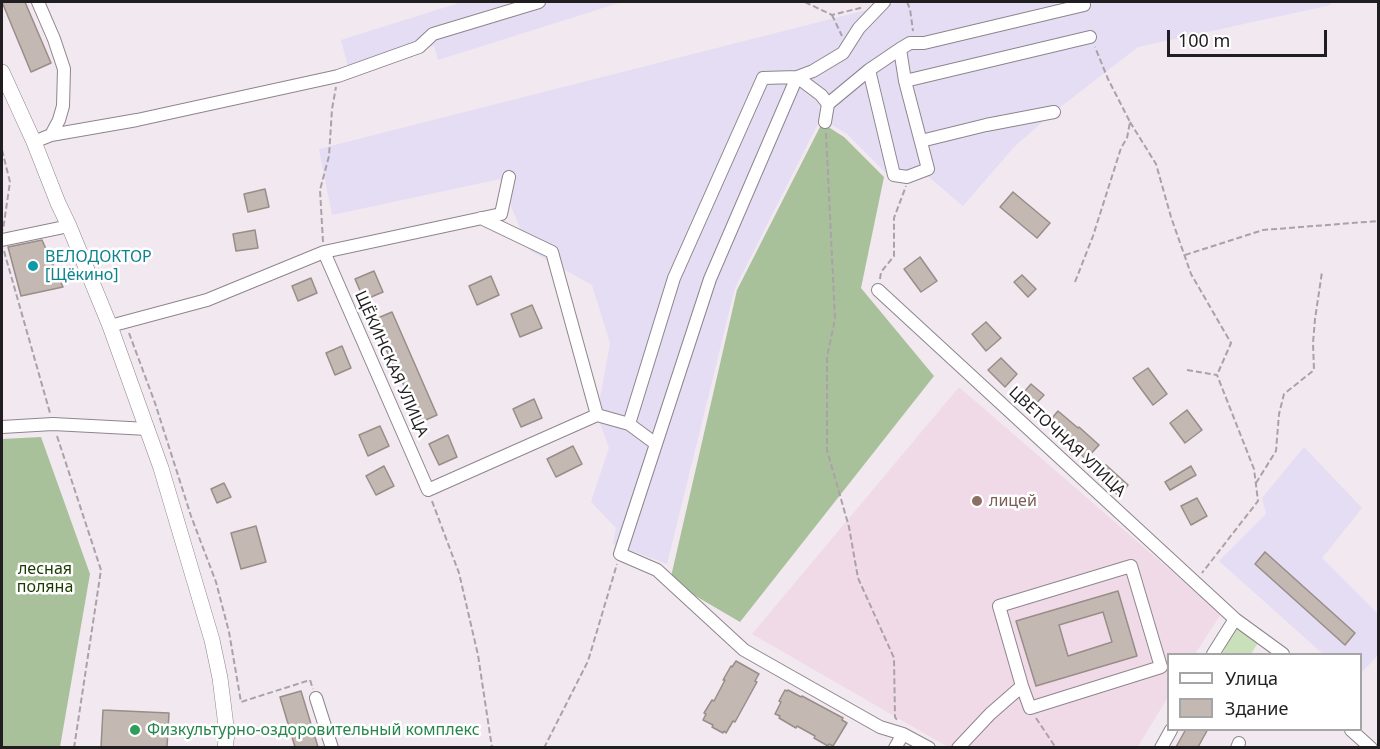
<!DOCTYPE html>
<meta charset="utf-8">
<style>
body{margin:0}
#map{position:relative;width:1380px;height:749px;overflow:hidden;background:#f2e8f0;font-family:"Noto Sans",sans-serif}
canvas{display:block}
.frame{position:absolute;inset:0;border:3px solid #211e21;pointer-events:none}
.legend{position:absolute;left:1167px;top:653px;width:195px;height:78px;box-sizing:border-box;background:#fff;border:2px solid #a6a5a6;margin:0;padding:8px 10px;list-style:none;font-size:18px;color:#211e21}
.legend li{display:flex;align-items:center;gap:12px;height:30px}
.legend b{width:30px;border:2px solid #a6a5a6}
.scale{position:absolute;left:1167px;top:30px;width:160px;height:27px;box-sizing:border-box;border:3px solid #211e21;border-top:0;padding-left:8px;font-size:18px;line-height:21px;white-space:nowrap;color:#211e21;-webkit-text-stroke:4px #fff;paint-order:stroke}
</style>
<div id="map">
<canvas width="1380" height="749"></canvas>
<div class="frame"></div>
<ul class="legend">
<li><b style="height:8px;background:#fff"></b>Улица</li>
<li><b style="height:16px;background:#c4b8b3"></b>Здание</li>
</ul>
<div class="scale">100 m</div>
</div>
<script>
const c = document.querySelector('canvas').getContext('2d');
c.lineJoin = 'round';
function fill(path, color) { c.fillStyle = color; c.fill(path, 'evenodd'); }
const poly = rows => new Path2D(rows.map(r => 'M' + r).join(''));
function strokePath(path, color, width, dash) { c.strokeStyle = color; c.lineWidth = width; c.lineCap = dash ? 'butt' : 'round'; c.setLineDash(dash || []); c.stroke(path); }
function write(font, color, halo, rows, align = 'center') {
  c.font = font + ' "Noto Sans",sans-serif'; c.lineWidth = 5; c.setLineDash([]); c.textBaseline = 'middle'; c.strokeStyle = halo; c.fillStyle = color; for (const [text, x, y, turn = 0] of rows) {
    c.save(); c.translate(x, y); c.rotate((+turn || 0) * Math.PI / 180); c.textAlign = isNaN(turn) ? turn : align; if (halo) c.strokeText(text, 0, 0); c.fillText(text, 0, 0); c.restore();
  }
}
fill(poly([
 [462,2,622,2,438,60,434,46,348,66,341,40],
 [898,2,1330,2,1331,5,1138,47,1054,112,1014,147,963,206,929,177,894,181,847,134,821,118,735,288,667,564,613,544,616,528,591,502,609,448,597,415,610,343,592,285,529,250,500,179,332,215,319,149],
 [1304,447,1362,508,1322,558,1378,614,1378,655,1361,673,1360,654,1323,654,1219,561,1266,514,1262,498]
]), '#e4ddf3');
fill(poly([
 [959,387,1221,614,1195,654,1168,654,1168,697,1137,748,948,747,752,634]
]), '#f0dae7');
fill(poly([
 [1236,627,1258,643,1251,654,1222,654]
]), '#c9e0ba');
fill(poly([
 [822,123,844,137,884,177,861,288,934,376,740,622,670,581,737,290],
 [41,437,90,574,60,747,2,747,2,439]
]), '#a9c19a');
const building = poly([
 [2,2,25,2,51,63,31,72,2,2],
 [265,189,269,207,248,212,244,194,265,189],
 [1013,192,1050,223,1037,238,1000,207,1013,192],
 [255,230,258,248,236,251,233,234,255,230],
 [42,240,63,287,21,296,8,247,42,240],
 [920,257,937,281,921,292,904,269,920,257],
 [374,271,383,292,364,300,355,279,374,271],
 [1022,275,1036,289,1028,297,1014,282,1022,275],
 [491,276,499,295,477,305,469,286,491,276],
 [311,278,317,293,298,301,292,286,311,278],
 [532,305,542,328,520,337,511,314,532,305],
 [392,312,437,415,419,423,402,381,400,381,373,320,392,312],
 [986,322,1001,338,986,351,972,334,986,322],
 [342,346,351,368,335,375,326,353,342,346],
 [1001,358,1017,374,1005,387,988,370,1001,358],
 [1148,368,1167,394,1153,405,1133,378,1148,368],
 [1031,384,1044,395,1031,409,1019,398,1031,384],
 [534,399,542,418,521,427,513,409,534,399],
 [1187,410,1202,430,1185,443,1170,423,1187,410],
 [1058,411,1078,428,1079,427,1099,445,1086,459,1047,424,1058,411],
 [380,426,389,446,368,456,359,435,380,426],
 [448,435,457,457,439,465,429,444,448,435],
 [573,446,582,464,556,477,547,459,573,446],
 [1106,465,1128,485,1119,496,1096,475,1106,465],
 [384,466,394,486,376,495,366,476,384,466],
 [1191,466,1196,475,1170,490,1165,482,1191,466],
 [224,483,231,497,217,503,211,489,224,483],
 [1197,498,1207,516,1191,525,1181,506,1197,498],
 [256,526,266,562,241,569,231,533,256,526],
 [1265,552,1355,633,1345,645,1255,564,1265,552],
 [1118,591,1137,656,1036,686,1016,621,1118,591],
 [1103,612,1112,642,1068,656,1059,625,1103,612],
 [736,661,759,674,755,681,757,682,735,722,733,721,726,733,724,731,723,733,712,727,713,725,703,720,706,714,704,713,712,700,714,701,725,680,723,680,731,666,732,667,736,661],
 [785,690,787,691,788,690,801,697,802,696,843,718,842,720,847,723,833,746,829,744,828,746,814,738,815,736,797,726,796,728,779,718,780,716,775,714,781,702,779,701,785,690],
 [301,691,318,747,295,747,280,697,301,691],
 [103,710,169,713,167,747,101,747,103,710],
 [1186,729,1208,729,1198,747,1176,747,1186,729]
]);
fill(building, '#c4b8b3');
strokePath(building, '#998d88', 1.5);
const minor = poly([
 [38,2,54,39,64,69,63,106,59,120,51,135],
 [869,70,894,175,907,177,928,169,905,81,900,49,910,43,924,43,1084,5],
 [905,81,1090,37],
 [828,104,869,70,900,49],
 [825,122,828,104,821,95,797,77,813,71,843,53,859,28,884,2],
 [921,141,986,125,1054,112],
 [34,142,51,135,137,120,338,76,419,47,433,34,539,2],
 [481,218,552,252,597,415,629,424],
 [2,240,69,226],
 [324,252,428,490,597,415],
 [878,290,1235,619,1283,654],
 [110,326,207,300,324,252,501,214,509,177],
 [2,427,53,424,148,429],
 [656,444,629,424,674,278,763,78,797,77,710,279,620,554,657,570,744,650,880,727,903,734,929,748],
 [1131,566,1161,667,1030,708,1022,686,999,606,1131,566],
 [1213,654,1235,619],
 [316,698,332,748],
 [1351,730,1371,748],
 [895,748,903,734],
 [958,748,990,714,1022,686],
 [1161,748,1171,730],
 [1237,748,1239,743]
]);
const major = poly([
 [2,72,34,142,58,203,69,226,110,326,161,468,212,640,220,678,227,734,225,748]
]);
strokePath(minor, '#8e858c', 14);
strokePath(major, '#8e858c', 16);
strokePath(poly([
 [805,2,809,4,832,15,864,7],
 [907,2,910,9,913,31],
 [832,15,842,36],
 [1130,122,1156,164,1171,217,1191,274,1231,343,1217,375],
 [826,133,835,319,827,357,827,450,849,527,858,578,894,658,895,717,897,720],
 [2,150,10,182,3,230],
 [323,242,320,190,329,156,332,109,336,87],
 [4,251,50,413],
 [1185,255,1263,230,1378,221],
 [880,279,881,272,894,256,894,218,906,186],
 [1075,282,1093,236,1121,148,1127,138,1130,122,1108,79,1095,47],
 [129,333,155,403,191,516,216,582,229,632,241,702,310,680,313,689],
 [1187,370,1217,375,1254,469,1258,501,1202,573],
 [57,436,101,570,74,748],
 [1256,483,1276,451,1279,414,1284,394,1314,370,1313,343,1315,319,1322,272],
 [432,501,459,573,478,655,492,748],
 [1036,718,1056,748],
 [544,748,588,661,617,564]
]), '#aaa2a8', 2, [6, 3]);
strokePath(minor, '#fff', 12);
strokePath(major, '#fff', 15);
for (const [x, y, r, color] of [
 [33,266,6,"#0f9aa8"],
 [977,501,6,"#8d6e63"],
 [135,730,6,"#2e9e5b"]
]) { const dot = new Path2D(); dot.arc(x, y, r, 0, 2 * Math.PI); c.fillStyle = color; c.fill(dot); strokePath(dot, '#fff', 2); }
write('16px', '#0d838f', '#fff', [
 ["ВЕЛОДОКТОР",45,257],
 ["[Щёкино]",45,275]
], 'left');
write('16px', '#211e21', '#fff', [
 ["ЩЁКИНСКАЯ УЛИЦА",391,364,66],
 ["ЦВЕТОЧНАЯ УЛИЦА",1067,442,43]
]);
write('16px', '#785e54', '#fff', [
 ["лицей",989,501]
], 'left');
write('16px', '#1c3900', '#fff', [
 ["лесная",45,569],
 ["поляна",45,587]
]);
write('16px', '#27864d', '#fff', [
 ["Физкультурно-оздоровительный комплекс",147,730]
], 'left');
</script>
